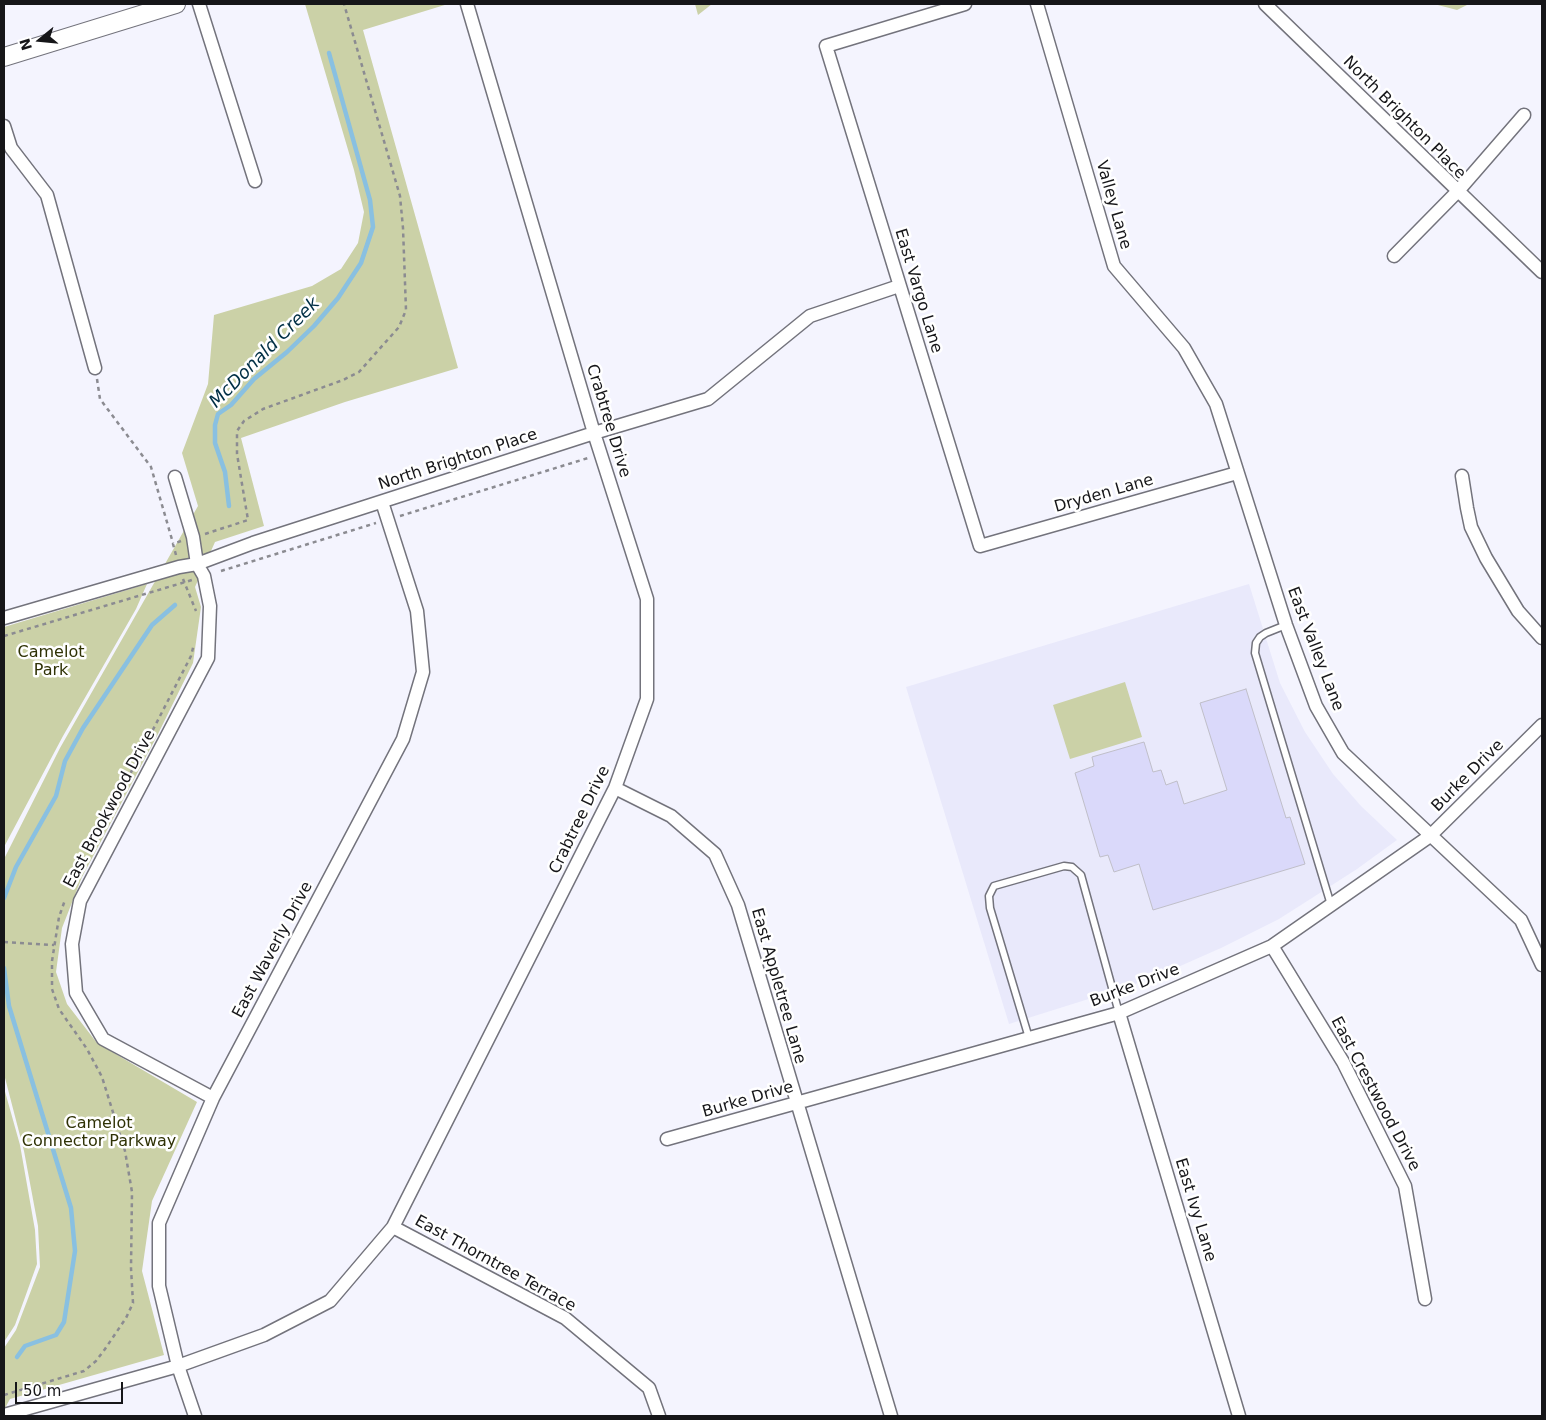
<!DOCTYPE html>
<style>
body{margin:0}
#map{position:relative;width:1546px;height:1420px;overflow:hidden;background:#f4f4fe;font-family:"DejaVu Sans",sans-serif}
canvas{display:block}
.frame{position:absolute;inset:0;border:5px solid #161619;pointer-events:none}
.north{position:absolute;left:15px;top:15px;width:50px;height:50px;-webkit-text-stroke:4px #fff;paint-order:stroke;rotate:253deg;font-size:14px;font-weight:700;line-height:20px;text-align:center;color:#161619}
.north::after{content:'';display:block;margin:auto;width:18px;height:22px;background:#161619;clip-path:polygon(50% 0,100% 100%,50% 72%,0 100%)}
.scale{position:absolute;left:15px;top:1382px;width:108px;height:22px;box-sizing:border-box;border:2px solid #161619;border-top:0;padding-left:6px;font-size:15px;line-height:18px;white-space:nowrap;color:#161619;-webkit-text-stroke:4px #fff;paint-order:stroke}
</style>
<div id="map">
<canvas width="1546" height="1420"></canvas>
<div class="frame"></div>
<div class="north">N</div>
<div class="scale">50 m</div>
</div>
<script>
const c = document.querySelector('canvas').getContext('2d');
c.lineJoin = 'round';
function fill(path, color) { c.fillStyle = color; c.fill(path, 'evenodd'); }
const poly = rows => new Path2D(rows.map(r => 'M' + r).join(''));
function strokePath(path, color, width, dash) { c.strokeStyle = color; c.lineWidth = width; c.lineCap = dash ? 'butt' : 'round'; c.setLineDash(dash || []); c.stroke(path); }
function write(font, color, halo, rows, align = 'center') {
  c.font = font + ' "DejaVu Sans",sans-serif'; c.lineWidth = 5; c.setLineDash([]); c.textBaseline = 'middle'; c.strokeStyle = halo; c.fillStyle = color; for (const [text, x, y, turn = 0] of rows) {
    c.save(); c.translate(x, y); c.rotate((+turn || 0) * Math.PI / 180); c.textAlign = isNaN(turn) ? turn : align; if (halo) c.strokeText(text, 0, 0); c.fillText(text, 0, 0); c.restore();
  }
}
fill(poly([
 [1249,584,1280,683,1305,732,1333,774,1361,806,1397,840,1357,869,1312,898,1279,919,1221,948,1178,967,1130,986,1009,1024,906,687]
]), '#e9e9fb');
fill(poly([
 [305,4,448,4,363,30,458,368,345,402,241,438,264,526,215,542,195,587,201,607,193,663,158,734,82,877,62,928,56,972,67,1004,97,1043,197,1102,152,1201,142,1271,164,1355,10,1399,4,1410,4,1348,16,1330,40,1267,38,1226,24,1151,4,1074,4,859,60,748,198,506,182,453,208,384,214,315,312,286,341,269,358,243,364,212,354,170],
 [695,4,712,4,698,15],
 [1434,4,1469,4,1457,10],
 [147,584,136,609,63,736,4,847,4,627],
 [1125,682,1142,737,1070,759,1053,705],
 [4,1088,20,1145,35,1230,37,1264,15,1325,4,1342]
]), '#cbd1a7');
strokePath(poly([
 [229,506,225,472,215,443,215,425,218,414,231,405,254,379,287,352,314,326,338,298,361,263,373,227,370,200,329,53],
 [4,898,16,867,56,796,65,761,83,728,152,625,175,605],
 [4,968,9,1006,71,1208,75,1251,64,1322,56,1335,25,1346,17,1357]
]), '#89c0e1', 4.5);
const building = poly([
 [1246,689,1286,818,1290,817,1305,864,1153,910,1139,864,1114,872,1108,855,1100,857,1075,773,1094,766,1092,757,1144,742,1153,772,1161,770,1166,785,1177,781,1184,804,1227,790,1200,703,1246,689]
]);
fill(building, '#dad9fa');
strokePath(building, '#c0bfc9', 1);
const service = poly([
 [1286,625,1266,633,1260,637,1256,643,1255,653,1331,905],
 [1029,1038,990,908,989,896,994,886,1064,866,1072,867,1081,875,1119,1013]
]);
const minor = poly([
 [199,4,255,181],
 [965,4,826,46,980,546,1237,473],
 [1037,4,1114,266,1184,348,1216,404,1286,625,1316,706,1343,753,1521,920,1542,965],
 [1265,4,1542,272],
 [4,126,11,148,47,195,95,368],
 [1394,256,1458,191,1524,115],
 [1462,476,1467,508,1471,527,1486,558,1518,611,1542,638],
 [175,477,193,537,197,564,204,576,210,606,208,658,80,901,72,944,76,993,103,1039,213,1098],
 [4,618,179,567,197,564,253,543,594,433,708,399,810,316,899,286],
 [615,788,671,816,715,854,738,905,891,1416],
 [1272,946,1343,1062,1405,1186,1425,1299],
 [1119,1013,1239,1416],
 [667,1139,1119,1013,1272,946,1430,836,1542,725],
 [393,1227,565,1318,649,1388,659,1416],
 [4,1415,178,1366,264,1335,330,1301,393,1227,615,788,647,699,647,599,594,433,467,4],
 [195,1416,178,1366,159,1286,159,1223,213,1098,403,739,423,672,417,611,382,502]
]);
const secondary = poly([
 [4,57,176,4]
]);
strokePath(service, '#73737c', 9);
strokePath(minor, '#73737c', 15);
strokePath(secondary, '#73737c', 20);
strokePath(poly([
 [97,379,100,399,151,467,173,543],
 [400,516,588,458],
 [205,534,248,520,237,454,237,431,244,421,263,409,343,380,359,372,399,327,406,310,403,228,400,196,344,4],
 [176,555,173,544,181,541],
 [221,571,376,523],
 [183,579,196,611],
 [4,636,192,580],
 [127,780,191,656,194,644],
 [4,942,54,945],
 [4,1395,84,1371,96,1361,105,1349,126,1318,133,1303,131,1268,132,1192,125,1151,102,1077,87,1049,59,1009,52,989,52,961,59,917,65,900]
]), '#8b8b91', 2.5, [4, 4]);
strokePath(service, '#fff', 6);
strokePath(minor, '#fff', 12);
strokePath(secondary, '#fff', 18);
write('16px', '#161619', '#fff', [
 ["North Brighton Place",1404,118,45],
 ["Valley Lane",1113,205,74],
 ["East Vargo Lane",918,291,73],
 ["Crabtree Drive",608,421,73],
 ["North Brighton Place",458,460,-18],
 ["Dryden Lane",1104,494,-16],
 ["East Valley Lane",1315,649,69],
 ["Burke Drive",1468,776,-45],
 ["East Brookwood Drive",110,809,-62],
 ["Crabtree Drive",580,820,-64],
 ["East Waverly Drive",273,950,-62],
 ["East Appletree Lane",778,986,74],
 ["Burke Drive",1135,986,-21],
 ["East Crestwood Drive",1375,1094,62],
 ["Burke Drive",748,1100,-16],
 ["East Ivy Lane",1195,1210,73],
 ["East Thorntree Terrace",495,1264,29]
]);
write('16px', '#2f3205', '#fff', [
 ["Camelot",51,653],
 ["Park",51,671],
 ["Camelot",99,1124],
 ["Connector Parkway",99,1142]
]);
write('italic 18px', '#002f45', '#fff', [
 ["McDonald Creek",265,353,-45]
]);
</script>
